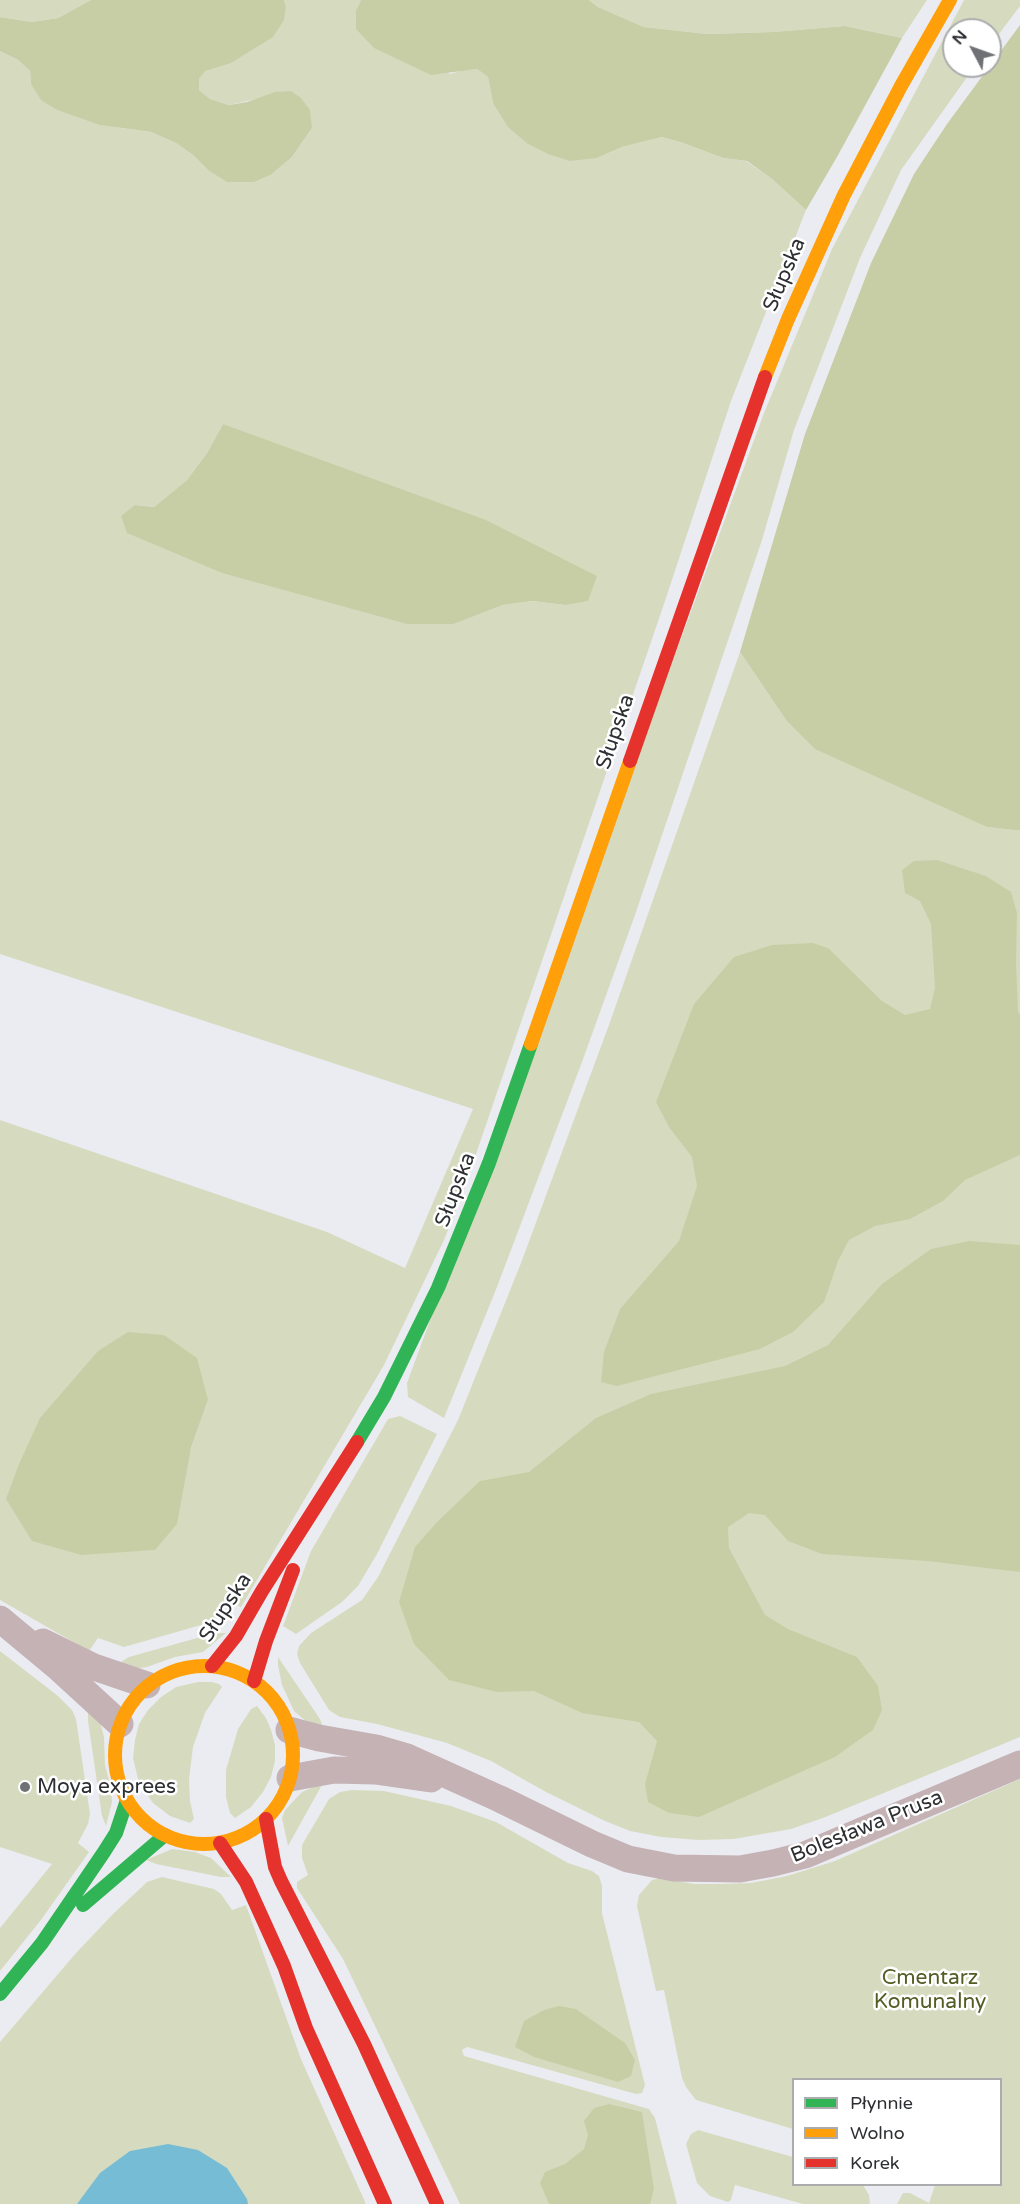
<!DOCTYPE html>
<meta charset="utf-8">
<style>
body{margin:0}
#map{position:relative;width:1020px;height:2204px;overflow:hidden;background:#ebecf2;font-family:"Varela Round",sans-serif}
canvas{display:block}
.legend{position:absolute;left:792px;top:2078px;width:210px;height:108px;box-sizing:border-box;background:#fff;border:2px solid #abacad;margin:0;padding:8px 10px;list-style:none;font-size:18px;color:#2d2f32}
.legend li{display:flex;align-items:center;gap:12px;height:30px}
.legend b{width:30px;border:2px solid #abacad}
.north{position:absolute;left:942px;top:18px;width:60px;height:60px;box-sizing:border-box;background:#fff;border:2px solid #abacad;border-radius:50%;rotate:311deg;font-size:16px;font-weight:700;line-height:24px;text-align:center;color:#2d2f32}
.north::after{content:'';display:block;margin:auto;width:21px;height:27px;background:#707175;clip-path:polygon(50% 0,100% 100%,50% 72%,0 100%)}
</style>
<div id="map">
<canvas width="1020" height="2204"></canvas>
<ul class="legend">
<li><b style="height:8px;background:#30b455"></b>Płynnie</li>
<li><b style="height:8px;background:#ff9f0a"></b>Wolno</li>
<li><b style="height:8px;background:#e5322d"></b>Korek</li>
</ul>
<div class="north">N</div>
</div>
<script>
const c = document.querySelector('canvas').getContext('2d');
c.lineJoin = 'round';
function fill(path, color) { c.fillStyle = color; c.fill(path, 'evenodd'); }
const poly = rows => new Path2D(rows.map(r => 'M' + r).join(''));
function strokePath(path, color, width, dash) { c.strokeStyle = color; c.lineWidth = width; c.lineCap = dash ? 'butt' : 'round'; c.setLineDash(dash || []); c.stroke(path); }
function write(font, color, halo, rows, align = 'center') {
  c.font = font + ' "Varela Round",sans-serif'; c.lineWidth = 5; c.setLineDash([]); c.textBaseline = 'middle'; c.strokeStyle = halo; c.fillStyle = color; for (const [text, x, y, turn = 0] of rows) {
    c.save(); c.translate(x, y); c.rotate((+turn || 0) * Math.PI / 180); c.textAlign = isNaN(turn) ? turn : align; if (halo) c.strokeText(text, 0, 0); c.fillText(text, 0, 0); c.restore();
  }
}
fill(poly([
 [0,0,91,0,58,18,32,22,0,17],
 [284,0,361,0,356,10,450,74,463,70,477,69,488,77,493,103,597,158,622,147,662,137,683,143,723,158,746,161,772,179,806,210,731,401,665,601,462,1195,444,1240,384,1365,241,1607,227,1602,215,1621,124,1647,98,1638,89,1651,0,1600,0,1120,327,1232,405,1268,473,1109,0,954,0,51,18,60,30,71,31,84,57,110,120,128,151,132,176,143,193,155,208,170,272,174,292,157,312,128,261,98,229,105,210,99,199,90,199,79,204,71,217,66,286,6],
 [223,424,565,605,532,601,503,605,454,624,135,505,154,507,187,480,207,453],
 [208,1400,155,1550,123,1551],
 [589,0,927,0,902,38,845,26,773,32,707,34,644,27,598,7],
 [964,0,1020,0,1020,6,990,46,990,30,954,30,954,66,975,66,901,170,860,258,794,430,762,540,635,915,582,1062,497,1287,444,1418,408,1397,407,1383,764,413,832,249],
 [740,652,786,720,987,827,1020,830,1020,1737,823,1818,791,1829,734,1839,699,1840,661,1837,630,1831,605,1821,546,1792,491,1761,447,1743,377,1724,340,1717,329,1710,300,1663,297,1654,299,1646,311,1633,362,1600,378,1577,458,1420,521,1263,610,1022],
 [400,1416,437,1434,377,1554,358,1586,342,1602,296,1634,283,1626,311,1551,388,1419],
 [215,1633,226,1633,203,1652,175,1657,147,1667,134,1669,116,1665,129,1657],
 [0,1651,58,1696,72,1710,76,1719,90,1814,88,1824,78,1843,89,1852,41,1920,0,1971,0,1928,52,1864,0,1847],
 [278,1657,320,1719,324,1730,308,1723,294,1711,282,1685,278,1665],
 [198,1682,212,1682,219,1684,222,1687,205,1713,193,1747,189,1779,190,1801,194,1819,190,1823,170,1816,153,1803,139,1783,133,1758,135,1740,139,1724,148,1710,161,1697,176,1687],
 [88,1706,101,1725,104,1737,105,1765,111,1788,112,1802,106,1826,102,1816,88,1721],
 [257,1706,266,1718,271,1730,275,1745,275,1761,271,1777,263,1792,251,1807,235,1818,230,1813,226,1797,226,1770,238,1729,251,1709],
 [1020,1779,1020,2204,897,2204,903,2193,910,2193,929,2203,935,2185,1000,2184,1000,2080,794,2080,793,2129,696,2100,686,2087,682,2078,664,1990,656,1991,637,1906,639,1895,645,1888,652,1880,660,1878,694,1884,720,1884,751,1883,787,1876,835,1861],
 [323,1783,288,1846,282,1818,285,1810,302,1792],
 [352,1790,384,1791,451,1806,496,1822,568,1863,592,1871,599,1876,602,1886,602,1913,645,2085,642,2093,636,2094,467,2047,462,2050,464,2056,649,2109,655,2118,677,2204,460,2204,343,1959,297,1888,297,1882,308,1875,302,1858,302,1845,329,1799,340,1792],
 [172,1849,195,1852,211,1858,231,1877,221,1877,156,1864,146,1860],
 [162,1877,214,1889,221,1894,232,1910,246,1905,301,2059,366,2204,0,2204,0,2042,76,1953,112,1915,147,1882],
 [698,2130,793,2157,794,2184,863,2185,869,2195,870,2204,803,2204,735,2185,731,2200,728,2202,710,2196,697,2183,686,2144,691,2134]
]), '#d6dbc0');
fill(poly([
 [91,0,284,0,286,6,284,20,273,37,231,63,205,71,199,79,199,90,210,99,229,105,247,102,275,92,291,91,301,98,310,110,312,128,292,157,272,174,254,182,227,182,208,170,193,155,176,143,151,132,100,125,57,110,41,100,31,84,30,71,18,60,0,51,0,17,32,22,58,18],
 [361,0,589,0,598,7,644,27,707,34,773,32,845,26,902,38,837,157,806,210,772,179,747,161,723,158,683,143,662,137,622,147,597,158,570,161,548,154,528,144,508,127,493,103,488,77,477,69,431,75,374,48,356,29,356,10],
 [1020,25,1020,830,1015,830,987,827,815,749,786,720,740,652,805,434,871,263,914,174,947,124],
 [223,424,486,520,597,576,588,601,565,605,532,601,503,605,454,624,407,624,222,573,127,533,121,516,135,505,154,507,187,480,207,453],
 [937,860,986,876,1011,892,1017,913,1016,964,1018,1011,1020,1015,1020,1155,965,1180,943,1201,910,1219,875,1226,849,1240,838,1261,824,1302,793,1332,760,1349,617,1386,601,1382,604,1352,620,1309,679,1241,697,1186,692,1157,669,1127,656,1102,694,1004,734,957,772,945,813,943,828,948,882,1001,905,1015,930,1009,935,988,931,924,920,901,905,893,902,870,914,861],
 [969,1241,1020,1245,1020,1572,927,1561,822,1554,788,1541,765,1515,749,1513,728,1527,729,1548,765,1615,788,1629,857,1657,878,1686,882,1710,873,1730,835,1757,699,1817,669,1813,648,1802,645,1784,657,1741,639,1722,582,1713,534,1691,497,1692,449,1680,414,1644,399,1602,415,1547,438,1521,480,1481,529,1472,596,1418,651,1394,785,1366,828,1345,882,1284,931,1249],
 [128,1332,164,1335,197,1358,208,1400,191,1448,177,1524,155,1550,81,1555,32,1541,6,1499,19,1464,40,1418,98,1351],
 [559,2006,576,2009,625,2043,635,2060,631,2076,618,2082,534,2057,515,2047,524,2021,544,2010],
 [609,2104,642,2112,654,2189,650,2204,549,2204,540,2183,545,2172,565,2164,584,2149,588,2135,584,2121,594,2108]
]), '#c7cea6');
fill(poly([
 [168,2144,198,2150,227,2168,247,2199,248,2204,77,2204,100,2173,130,2151]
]), '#77bcd5');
strokePath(poly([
 [0,1619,60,1669,120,1724],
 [43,1642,94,1667,147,1685],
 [289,1730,319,1738,376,1748,407,1757,500,1799,592,1844,628,1859,674,1868,740,1869,773,1863,805,1855,1020,1764],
 [290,1778,334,1770,375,1771,431,1779]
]), '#c4b2b5', 27);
strokePath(poly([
 [357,1442,384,1397,438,1288,489,1163,531,1044],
 [83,1905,165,1835],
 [0,1994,42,1943,104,1852,116,1833,127,1800]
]), '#30b455', 14);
strokePath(poly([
 [765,377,788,319,844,195,901,86,950,0],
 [531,1044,630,761],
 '115 1755a89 89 0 1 1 178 0a89 89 0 1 1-178 0Z'
]), '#ff9f0a', 14);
strokePath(poly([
 [630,761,765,377],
 [212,1666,236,1636,262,1591,357,1442],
 [254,1681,266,1641,293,1570],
 [266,1819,275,1867,281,1881,364,2044,437,2204],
 [220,1843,246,1882,284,1966,306,2028,385,2204]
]), '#e5322d', 14);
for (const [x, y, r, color] of [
 [25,1787,6,"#707175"]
]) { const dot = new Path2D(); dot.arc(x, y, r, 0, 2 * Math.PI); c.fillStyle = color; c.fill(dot); strokePath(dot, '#fff', 2); }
write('21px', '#2d2f32', '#fff', [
 ["Słupska",785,275,-67],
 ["Słupska",616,732,-71],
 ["Słupska",456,1190,-69],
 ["Słupska",226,1608,-57],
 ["Bolesława Prusa",867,1827,-22]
]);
write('21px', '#2d2f32', '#fff', [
 ["Moya exprees",37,1787]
], 'left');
write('21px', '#545b23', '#fff', [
 ["Cmentarz",930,1978],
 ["Komunalny",930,2002]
]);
</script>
